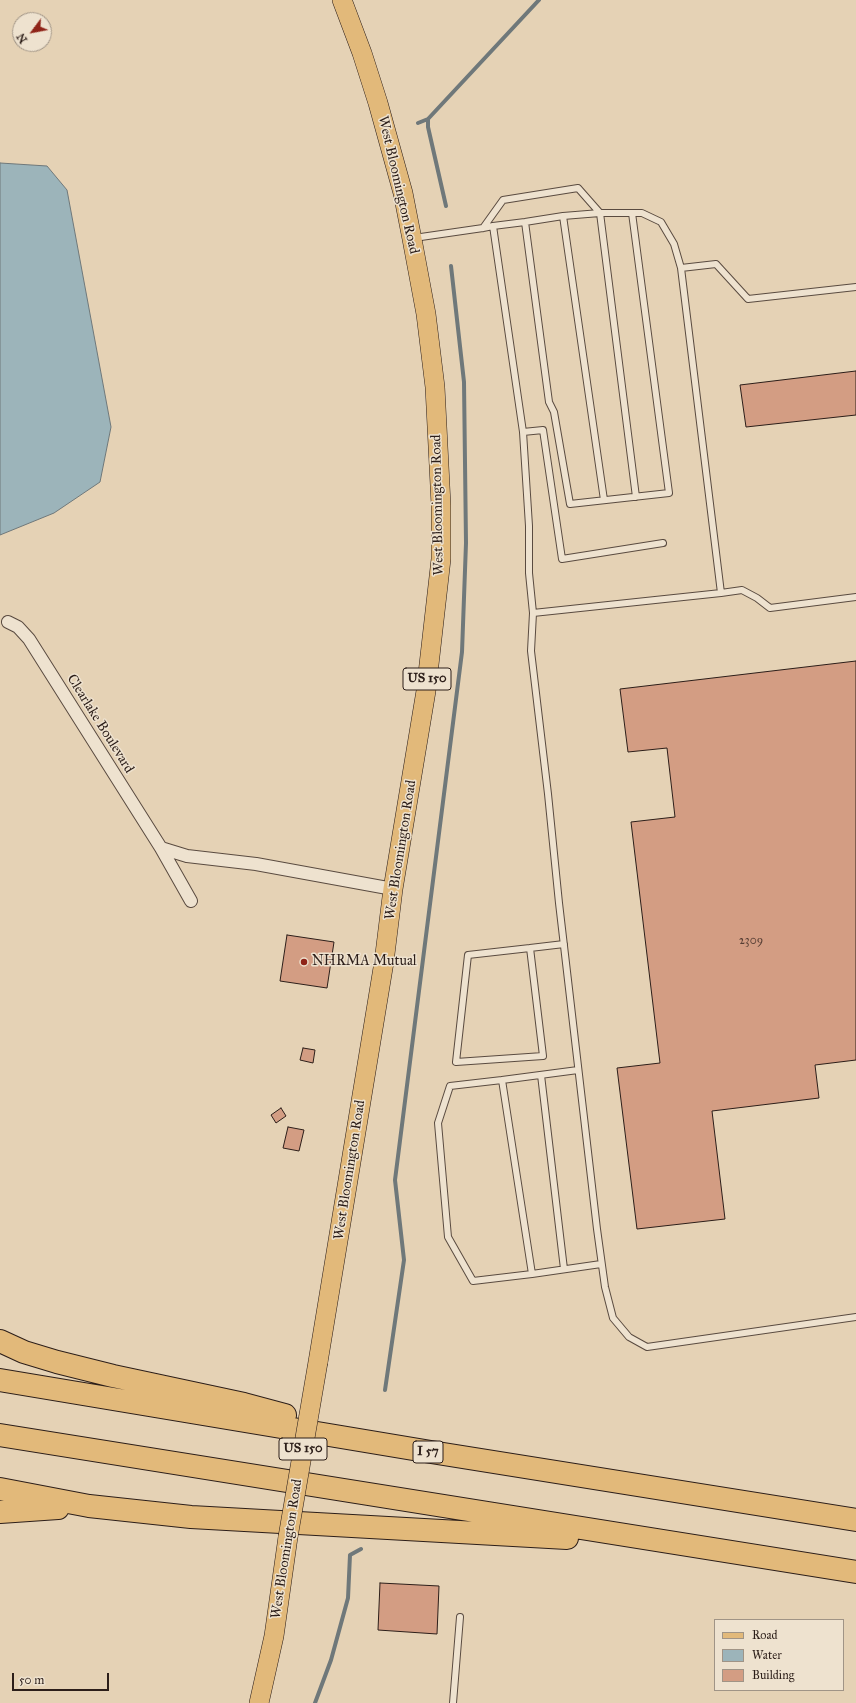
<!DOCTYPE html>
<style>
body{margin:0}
#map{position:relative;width:856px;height:1703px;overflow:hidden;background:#e5d2b5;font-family:"IM FELL Great Primer",serif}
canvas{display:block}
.legend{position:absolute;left:714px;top:1619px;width:130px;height:72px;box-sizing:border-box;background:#eee2cf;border:1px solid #a09486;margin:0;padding:5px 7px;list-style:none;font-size:12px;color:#2c1e19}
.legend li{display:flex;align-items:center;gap:8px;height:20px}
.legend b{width:20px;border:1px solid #a09486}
.north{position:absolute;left:12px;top:12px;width:40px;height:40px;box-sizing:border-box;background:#eee2cf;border:1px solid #a09486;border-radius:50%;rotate:238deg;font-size:11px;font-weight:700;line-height:16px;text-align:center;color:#2c1e19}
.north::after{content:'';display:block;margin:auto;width:14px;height:18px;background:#8f2418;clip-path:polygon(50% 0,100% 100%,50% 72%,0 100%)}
.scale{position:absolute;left:12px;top:1673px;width:97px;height:18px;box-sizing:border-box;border:2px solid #2c1e19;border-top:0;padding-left:5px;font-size:12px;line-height:14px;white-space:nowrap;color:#2c1e19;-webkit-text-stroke:3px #eee2cf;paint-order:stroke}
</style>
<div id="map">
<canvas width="856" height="1703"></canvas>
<ul class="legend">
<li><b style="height:5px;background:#e2b97a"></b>Road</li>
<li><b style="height:11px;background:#9cb4ba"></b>Water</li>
<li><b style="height:11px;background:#d39d83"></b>Building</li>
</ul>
<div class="north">N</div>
<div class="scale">50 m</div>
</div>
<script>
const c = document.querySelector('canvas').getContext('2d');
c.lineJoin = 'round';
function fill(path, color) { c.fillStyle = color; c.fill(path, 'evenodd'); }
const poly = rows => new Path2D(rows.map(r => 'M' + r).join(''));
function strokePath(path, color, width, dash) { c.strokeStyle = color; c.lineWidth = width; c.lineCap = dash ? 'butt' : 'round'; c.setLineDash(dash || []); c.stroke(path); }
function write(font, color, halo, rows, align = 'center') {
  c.font = font + ' "IM FELL Great Primer",serif'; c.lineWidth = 3; c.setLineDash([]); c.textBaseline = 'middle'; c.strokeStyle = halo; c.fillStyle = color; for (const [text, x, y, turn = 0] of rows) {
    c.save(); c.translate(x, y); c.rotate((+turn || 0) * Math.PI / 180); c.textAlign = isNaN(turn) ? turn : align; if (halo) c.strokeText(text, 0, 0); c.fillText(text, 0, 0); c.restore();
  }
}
const water = poly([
 [0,163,47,166,67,190,111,427,100,482,54,513,0,535,0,163]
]);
fill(water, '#9cb4ba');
strokePath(water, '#6f787a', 1);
strokePath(poly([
 [428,119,428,127,446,206],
 [418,123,428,119,539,0],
 [385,1390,404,1260,395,1180,462,652,466,543,464,382,451,266],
 [315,1703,331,1660,348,1598,350,1555,361,1549]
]), '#6f787a', 4);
const building = poly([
 [856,371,856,415,746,427,740,385,856,371],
 [856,661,856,1060,815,1065,819,1098,712,1111,725,1219,637,1229,617,1068,660,1063,631,822,675,817,667,748,628,752,620,689,856,661],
 [287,935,334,942,327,988,280,981,287,935],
 [303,1048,315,1050,313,1063,300,1060,303,1048],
 [281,1108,286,1116,276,1123,271,1115,281,1108],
 [288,1127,304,1130,299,1151,283,1148,288,1127],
 [380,1583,439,1586,437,1634,378,1630,380,1583]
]);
fill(building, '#d39d83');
strokePath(building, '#2c1e19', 1);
const lane = poly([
 [563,216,604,500],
 [525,222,549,402,554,412,570,504,669,493,632,213],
 [483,228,503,200,578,188,600,213,636,497],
 [414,238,483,228,493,226,525,222,563,216,600,213,642,213,661,222,674,244,681,268,721,593,533,613,529,573,529,526,523,432,493,226],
 [681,268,716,264,748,299,856,287],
 [523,432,543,430,562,559,663,543],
 [721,593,742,590,757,598,770,608,856,597],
 [533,613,531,651,548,794,559,903,597,1229,605,1287,613,1318,629,1337,647,1347,856,1317],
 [530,948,468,955,456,1062,543,1056,530,948,564,944],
 [578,1070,502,1080,532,1274,601,1264],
 [541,1075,564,1269],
 [502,1080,450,1086,438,1123,448,1237,473,1281,532,1274],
 [453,1703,460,1617]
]);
const street = poly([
 [8,622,18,627,29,639,161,848,187,856,256,864,393,889],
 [161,848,191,901]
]);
const primary = poly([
 [318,1362,384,962,393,889,426,691,441,559,441,505,435,387,426,314,412,239,403,193,378,103,362,53,342,0],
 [259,1703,274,1636,288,1537]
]);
const highway = poly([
 [0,1341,24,1352,57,1362,113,1376,244,1404,285,1415],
 [0,1380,431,1452,856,1520],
 [0,1435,856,1572],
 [0,1489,89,1506,191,1517,567,1538],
 [0,1512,58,1508]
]);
strokePath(lane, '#5a4b40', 8);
strokePath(street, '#5a4b40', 14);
strokePath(primary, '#2c1e19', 20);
strokePath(highway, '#2c1e19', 24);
strokePath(lane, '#eee2cf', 6);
strokePath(street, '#eee2cf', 12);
strokePath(primary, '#e2b97a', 19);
strokePath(highway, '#e2b97a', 22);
const primaryBridge = poly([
 [288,1537,318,1362]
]);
strokePath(primaryBridge, '#2c1e19', 20, []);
strokePath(primaryBridge, '#e2b97a', 19);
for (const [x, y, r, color] of [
 [304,962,4,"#8f2418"]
]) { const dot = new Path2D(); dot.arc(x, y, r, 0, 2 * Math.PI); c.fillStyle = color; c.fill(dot); strokePath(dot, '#eee2cf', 1.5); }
write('12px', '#563e34', null, [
 ["2309",751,941]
]);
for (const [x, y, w] of [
 [427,679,48],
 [303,1449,48],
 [428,1452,30]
]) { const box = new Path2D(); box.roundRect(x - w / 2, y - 11, w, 22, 3); c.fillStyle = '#eee2cf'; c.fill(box); strokePath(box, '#2c1e19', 1); }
write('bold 13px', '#2c1e19', null, [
 ["US 150",427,679],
 ["US 150",303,1449],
 ["I 57",428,1452]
]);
write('14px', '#2c1e19', '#eee2cf', [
 ["West Bloomington Road",398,185,77],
 ["West Bloomington Road",438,505,-91],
 ["Clearlake Boulevard",100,724,58],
 ["West Bloomington Road",401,850,-81],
 ["West Bloomington Road",350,1170,-81],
 ["West Bloomington Road",287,1549,-81]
]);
write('14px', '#2c1e19', '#eee2cf', [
 ["NHRMA Mutual",312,962]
], 'left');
</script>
